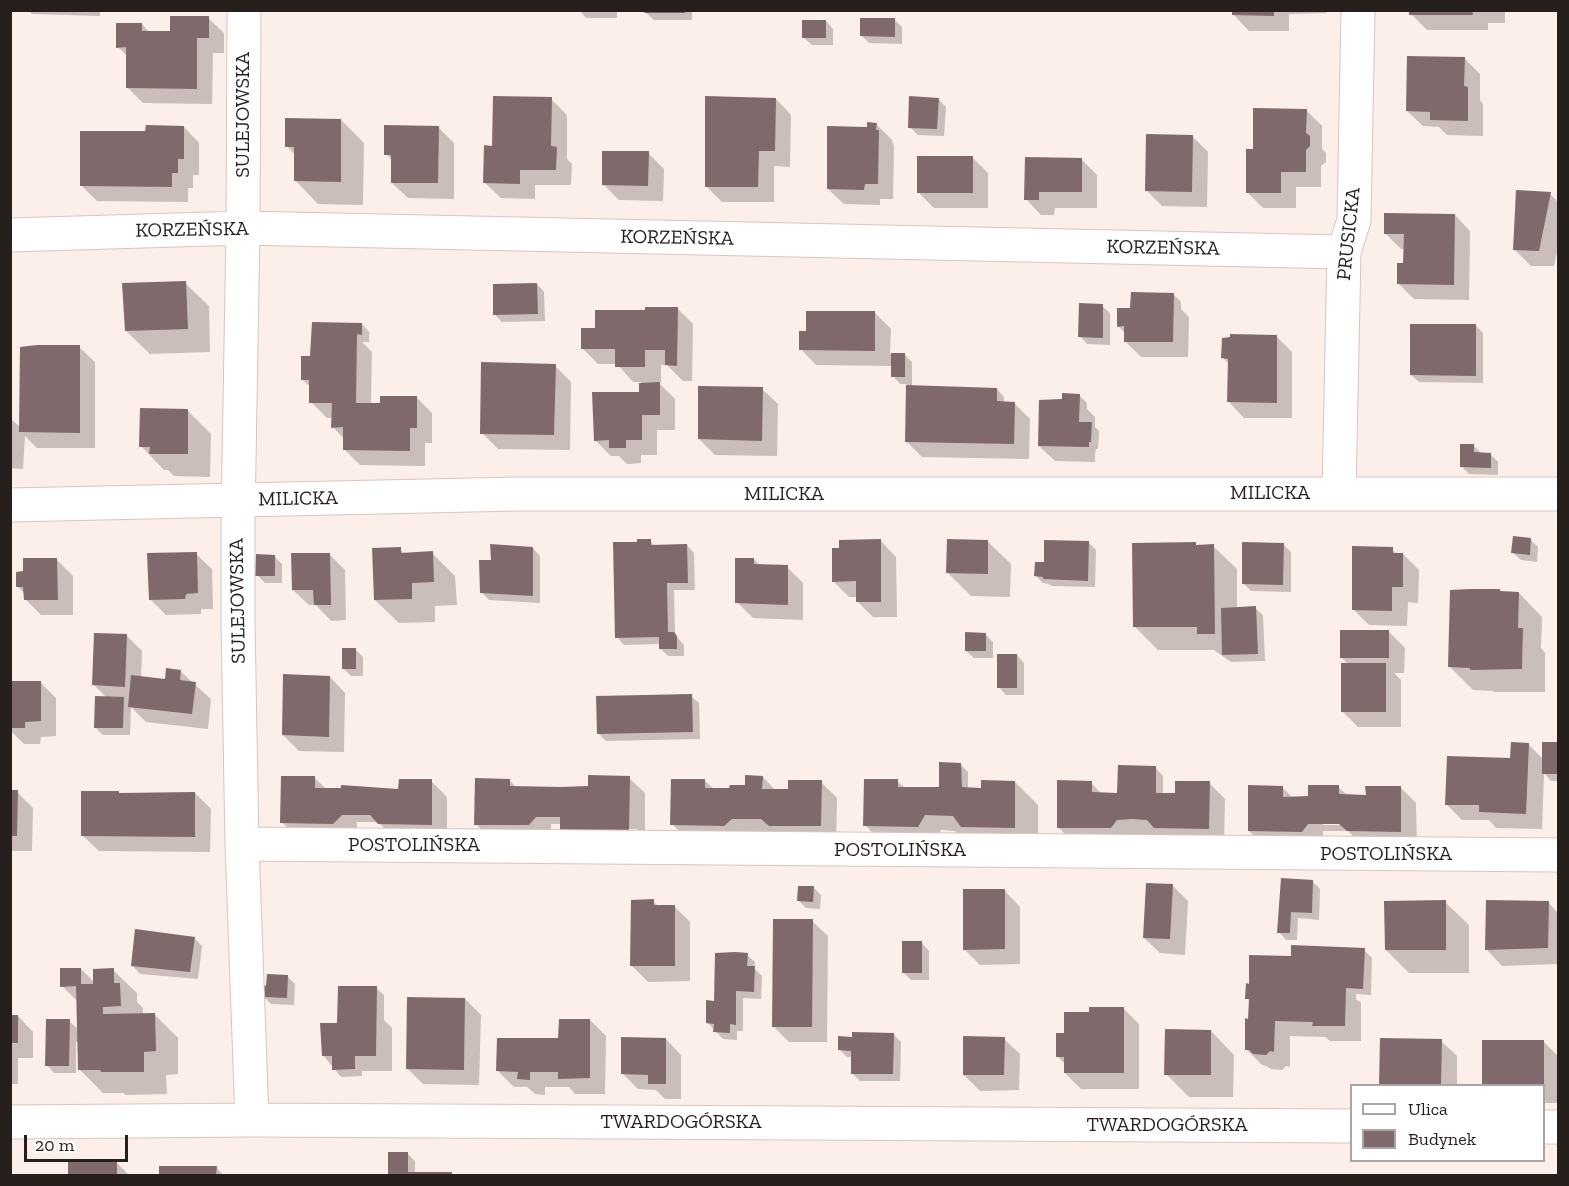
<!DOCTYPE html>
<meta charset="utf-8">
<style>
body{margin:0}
#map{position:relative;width:1569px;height:1186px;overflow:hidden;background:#fceee9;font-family:"Zilla Slab",serif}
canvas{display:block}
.frame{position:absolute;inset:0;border:12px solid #271f1c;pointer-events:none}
.legend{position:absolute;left:1350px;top:1084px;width:195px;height:78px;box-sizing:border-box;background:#fff;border:2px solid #a9a5a4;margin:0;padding:8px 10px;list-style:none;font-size:18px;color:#271f1c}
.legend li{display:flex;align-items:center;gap:12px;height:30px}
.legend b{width:30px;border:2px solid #a9a5a4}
.scale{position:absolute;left:24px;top:1135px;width:104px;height:27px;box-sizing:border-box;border:3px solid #271f1c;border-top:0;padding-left:8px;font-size:18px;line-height:21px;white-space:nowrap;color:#271f1c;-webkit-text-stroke:4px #fff;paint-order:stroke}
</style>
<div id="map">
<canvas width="1569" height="1186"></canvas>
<div class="frame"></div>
<ul class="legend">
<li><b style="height:8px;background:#fff"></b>Ulica</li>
<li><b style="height:16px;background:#7f696a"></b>Budynek</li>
</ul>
<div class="scale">20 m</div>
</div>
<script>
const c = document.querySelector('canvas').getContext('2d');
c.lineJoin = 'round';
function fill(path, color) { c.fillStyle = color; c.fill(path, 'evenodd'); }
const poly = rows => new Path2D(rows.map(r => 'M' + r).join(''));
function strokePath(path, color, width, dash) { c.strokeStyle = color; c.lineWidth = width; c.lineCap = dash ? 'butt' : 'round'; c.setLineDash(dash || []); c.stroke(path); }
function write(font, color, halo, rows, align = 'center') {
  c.font = font + ' "Zilla Slab",serif'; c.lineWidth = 6; c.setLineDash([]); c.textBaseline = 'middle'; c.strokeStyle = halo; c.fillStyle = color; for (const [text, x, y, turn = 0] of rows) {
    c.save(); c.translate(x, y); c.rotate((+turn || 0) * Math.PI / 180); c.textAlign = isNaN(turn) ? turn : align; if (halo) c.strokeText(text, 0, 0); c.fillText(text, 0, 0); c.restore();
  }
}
fill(poly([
 [28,10,100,10,100,16,32,14],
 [579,10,617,10,617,18,586,18],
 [647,10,692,10,692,20,654,20,646,13],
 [1234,10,1327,10,1327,13,1289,14,1289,31,1249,31,1234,15],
 [1411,10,1505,10,1505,23,1488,23,1488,30,1427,30,1411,14],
 [208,18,224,33,224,53,213,53,212,104,143,103,127,87,128,57,118,47,142,24,150,33,172,33],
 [895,20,902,27,902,44,869,43,862,36],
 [826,21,833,29,833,45,812,45,804,38],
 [1465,59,1480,74,1480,100,1483,104,1483,136,1447,135,1439,127,1423,126,1407,111],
 [551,99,567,115,567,159,572,164,571,185,535,185,535,199,501,198,485,183,494,147],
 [776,99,791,115,790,167,774,166,774,202,722,202,706,186],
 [938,99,946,107,944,136,918,135,910,127],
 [1306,110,1322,126,1322,149,1326,153,1326,162,1321,166,1321,187,1296,187,1296,208,1263,208,1247,192,1254,150],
 [341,120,364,143,363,205,318,204,295,180,295,155,287,146],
 [876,124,892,140,894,147,893,199,880,199,880,205,844,204,828,189,869,129],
 [184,127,199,143,199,175,193,175,193,188,188,188,188,202,97,201,81,185,147,133],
 [438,127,454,143,454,199,408,198,392,183,393,161,386,154],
 [1192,136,1208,152,1207,207,1162,206,1146,190],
 [648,153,664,169,663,201,619,200,603,184],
 [973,158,988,173,988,208,934,208,918,192],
 [1082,160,1097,175,1097,208,1055,208,1054,215,1041,215,1026,199],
 [1550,194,1558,202,1558,246,1554,266,1531,266,1515,250],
 [1455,215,1470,231,1469,300,1414,299,1398,283,1405,265,1405,249,1401,249,1385,233],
 [185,283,209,306,210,352,150,354,126,331],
 [537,284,544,292,545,321,502,322,494,314],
 [1173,294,1181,302,1181,309,1189,317,1188,357,1141,357,1125,341,1125,333,1118,326,1132,310],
 [1102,306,1110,313,1110,345,1087,344,1080,336],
 [677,308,693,324,692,381,683,381,667,365,661,365,661,382,658,382,675,399,675,430,657,430,657,455,641,455,641,463,627,464,619,456,611,456,595,440,641,393,641,382,633,382,617,364,598,364,582,348,597,330,647,312],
 [875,313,891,329,890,354,904,354,912,362,912,387,997,389,1004,397,1004,403,1014,403,1030,419,1029,459,922,457,906,441,907,384,900,384,893,376,893,366,816,365,801,349],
 [362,324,369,332,369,342,362,342,372,352,371,404,416,397,432,413,432,443,425,443,425,466,360,465,344,449,344,439,333,427,333,418,327,418,311,402,311,388,302,379,311,358],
 [1476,326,1483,333,1483,383,1419,382,1411,375],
 [1276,336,1292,352,1292,418,1244,418,1229,402,1229,364,1223,358],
 [79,347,95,362,95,448,37,448,25,436,23,469,10,468,10,418,21,428],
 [555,366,571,382,570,450,498,449,482,433],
 [762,389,778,404,777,456,715,455,699,439],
 [1079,395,1087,403,1087,409,1095,417,1095,427,1099,431,1098,449,1096,449,1095,454,1095,462,1055,461,1039,446,1066,401],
 [187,410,211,434,210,477,174,476,168,470,164,470,141,446],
 [1473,445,1481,453,1490,454,1498,462,1498,475,1469,474,1461,466],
 [1530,539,1538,547,1537,562,1521,560,1513,553],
 [650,541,655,546,687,545,694,553,695,590,674,590,675,635,684,645,684,656,668,656,660,648,660,644,624,645,617,637,615,543],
 [881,541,896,557,897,617,873,617,858,602,858,597,849,597,833,581],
 [987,541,1011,564,1010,597,971,596,948,573],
 [1088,542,1096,550,1095,587,1052,586,1049,584,1043,583,1036,576,1045,564],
 [1195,544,1197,546,1213,546,1237,569,1237,608,1255,608,1263,615,1265,661,1231,662,1214,650,1158,650,1134,626],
 [1284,545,1291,552,1291,592,1251,591,1243,583],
 [533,548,540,556,540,603,489,600,481,592,492,561],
 [400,549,405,554,432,553,455,576,457,605,435,606,435,622,399,623,375,600],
 [1392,549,1397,554,1403,554,1419,570,1418,603,1408,602,1407,626,1369,625,1353,609],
 [196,554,212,569,213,609,201,609,201,614,166,615,150,599],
 [329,554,345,570,346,620,331,621,316,605,309,605,293,590],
 [274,556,282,564,282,583,265,583,257,575],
 [754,559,760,566,787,567,803,583,803,620,753,618,737,602],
 [57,560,73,576,73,615,41,615,25,599,25,594,18,587,25,573],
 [1500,591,1502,593,1519,593,1542,617,1541,648,1545,653,1545,692,1495,692,1493,691,1473,690,1450,667],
 [1389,632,1405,648,1404,673,1394,673,1401,680,1401,727,1358,727,1342,711,1349,665,1341,657],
 [985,634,993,642,993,658,974,658,966,651],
 [126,635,142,651,141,678,166,680,180,671,211,699,208,729,146,722,131,707,130,735,103,735,96,728,107,698,94,685],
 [356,650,363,657,363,676,351,676,343,668],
 [1017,655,1024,663,1024,695,1006,695,999,687],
 [330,677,345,693,344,752,299,751,283,735],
 [10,682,40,682,56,698,56,736,41,737,40,744,24,744,10,730],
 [691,696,699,703,700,739,606,741,598,733],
 [1528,744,1543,759,1556,744,1558,746,1558,781,1551,781,1544,773,1542,829,1496,828,1489,820,1462,820,1446,804,1511,759],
 [960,764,968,772,968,789,982,789,1015,782,1038,805,1038,851,963,839,955,831,941,830,934,842,881,841,865,825,897,781,905,788,939,789],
 [1156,768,1163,776,1163,794,1176,794,1209,783,1225,799,1224,844,1171,844,1163,835,1149,835,1074,843,1058,827,1091,783,1102,794,1119,794],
 [763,777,776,791,790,791,821,782,837,798,836,841,688,840,672,824,704,780,714,789,747,787],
 [315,778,326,789,400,790,431,781,447,797,447,840,395,839,378,822,357,822,357,831,297,838,282,822],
 [629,778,645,793,645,846,578,845,562,829,562,824,551,824,551,833,491,840,476,824,509,780,516,787,590,787],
 [580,829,637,829,637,832,580,832],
 [1282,787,1293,798,1309,798,1338,787,1346,794,1367,796,1400,787,1416,803,1417,847,1364,847,1348,831,1323,831,1323,840,1265,847,1249,831],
 [1323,822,1346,822,1346,825,1323,825],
 [10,792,17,792,33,808,32,851,10,851],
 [119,793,121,794,195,793,211,809,210,852,99,851,83,836],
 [1282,879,1313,882,1320,889,1319,920,1298,918,1297,940,1286,940,1279,932],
 [1172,885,1188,901,1185,955,1160,953,1144,938],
 [813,887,821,895,820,909,806,908,799,901],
 [1005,891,1020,907,1020,964,980,965,964,949],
 [653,901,658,906,674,906,690,922,690,981,648,982,632,966],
 [1445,902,1469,925,1469,973,1409,973,1386,950],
 [1548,902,1558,913,1558,964,1502,966,1487,950],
 [812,921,828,936,827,1042,789,1042,773,1026],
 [194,938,202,946,198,979,140,974,133,966],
 [922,943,929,951,929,980,911,980,903,972],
 [1364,950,1372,958,1371,995,1356,994,1356,999,1361,1003,1361,1041,1330,1041,1325,1037,1290,1036,1290,1067,1286,1066,1282,1070,1271,1069,1266,1066,1262,1065,1246,1049,1250,1001,1247,998,1250,985,1292,957],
 [747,955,755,962,754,968,762,976,761,999,743,998,743,1031,737,1031,737,1040,723,1039,707,1022,715,1002],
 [81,969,95,983,113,970,137,993,137,1002,143,1008,143,1015,154,1014,178,1038,178,1074,166,1075,167,1094,126,1095,123,1093,103,1093,80,1070,79,1042,76,1042,76,1073,54,1073,47,1065,69,1021,79,1030,78,1002,62,986],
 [287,976,295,984,294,1005,271,1004,264,997],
 [376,988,384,995,384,1020,392,1028,392,1071,362,1071,362,1076,341,1077,323,1055,339,1024],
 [465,999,481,1015,479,1085,423,1084,408,1069],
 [1123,1008,1139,1024,1139,1089,1081,1089,1065,1073,1065,1064,1057,1056,1065,1035],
 [10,1016,18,1016,33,1032,33,1058,18,1058,18,1084,10,1084],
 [590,1020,606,1036,605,1094,575,1094,569,1087,545,1087,545,1095,535,1094,527,1087,514,1087,498,1071,560,1040],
 [1211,1031,1234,1055,1233,1097,1189,1097,1166,1074],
 [893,1034,901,1042,900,1081,860,1081,852,1073,853,1057,847,1057,840,1050,853,1039],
 [666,1039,681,1055,681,1099,665,1099,656,1090,638,1089,623,1074],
 [1004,1039,1020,1054,1019,1090,980,1091,964,1075],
 [1441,1041,1457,1056,1457,1086,1380,1086],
 [1544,1042,1558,1056,1558,1103,1544,1103],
 [407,1153,415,1161,415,1174,451,1174,453,1176,390,1176],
 [116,1162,130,1176,69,1176],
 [216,1167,224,1176,161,1176]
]), '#0003');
fill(poly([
 [646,10,685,10,685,13,644,13],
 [1232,10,1274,10,1274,16,1232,15],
 [1409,10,1472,10,1473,15,1409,15],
 [170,16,209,16,209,38,197,38,197,89,126,88,126,47,116,48,116,23,142,23,142,31,170,31],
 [860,18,895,18,895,37,860,36],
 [802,20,826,20,826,38,802,38],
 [1407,56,1465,57,1464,86,1468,87,1468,121,1430,120,1430,112,1406,111],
 [493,96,552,97,551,146,557,147,556,170,520,170,520,184,483,183,484,145,492,146],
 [705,96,776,98,775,151,759,151,758,187,705,187],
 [909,96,939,98,937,129,908,128],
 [1253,108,1307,109,1306,133,1310,136,1310,146,1306,150,1306,172,1281,172,1281,193,1246,193,1246,149,1253,149],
 [285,118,341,119,341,182,294,181,294,147,285,147],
 [867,122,877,123,876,130,879,130,878,184,865,184,864,190,827,189,827,126,867,127],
 [146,125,184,126,184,159,178,159,178,173,172,173,172,187,80,186,80,131,145,131],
 [384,125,439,126,438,183,391,183,391,155,384,155],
 [1146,134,1193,135,1192,192,1145,191],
 [602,151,649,151,648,186,602,185],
 [917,156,973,156,973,193,917,193],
 [1025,157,1082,158,1082,192,1039,192,1039,200,1024,200],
 [1516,190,1551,192,1539,251,1513,250],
 [1384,213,1455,214,1454,285,1397,284,1397,263,1403,263,1404,234,1384,234],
 [186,281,188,329,125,331,122,283],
 [537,283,538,314,493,315,493,284],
 [1131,292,1174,293,1173,342,1124,342,1124,326,1117,327,1117,308,1130,308],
 [1079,303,1103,304,1103,338,1078,337],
 [645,307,678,307,677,366,665,365,665,350,645,350,645,367,615,367,615,349,581,349,581,328,595,328,595,310,645,310],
 [806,311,875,311,875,351,799,350,799,331,806,331],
 [312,322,362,323,362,335,357,334,356,403,380,403,380,396,417,396,417,428,410,428,410,451,343,450,343,427,331,428,332,403,309,403,309,380,301,380,301,356,310,356],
 [1410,324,1476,324,1476,376,1410,375],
 [1230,334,1277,335,1277,403,1227,402,1228,359,1221,358,1222,338,1230,337],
 [37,345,80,345,80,433,19,432,20,347],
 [891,353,905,353,905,377,891,377],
 [481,362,556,364,554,435,480,434],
 [660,382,660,415,642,415,642,440,626,440,626,448,609,448,609,440,594,441,592,392,639,392,639,383],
 [906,385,997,388,997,401,1015,402,1014,444,905,442],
 [698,386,763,387,762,441,698,439],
 [1062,393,1080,394,1079,422,1092,422,1091,442,1089,442,1089,447,1038,446,1039,400,1062,399],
 [140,408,188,409,188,454,149,454,150,447,139,447],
 [1460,444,1474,444,1474,452,1491,453,1491,468,1460,467],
 [1513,536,1531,538,1530,555,1511,553],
 [637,539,651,539,651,545,687,544,688,583,667,583,668,632,674,632,677,636,677,649,659,649,659,637,615,638,613,542,637,542],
 [881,539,881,602,856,602,856,581,832,582,832,548,839,548,839,540],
 [947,539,988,540,988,574,946,573],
 [1044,540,1089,541,1088,581,1043,579,1043,577,1034,576,1035,562,1044,562],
 [1196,542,1196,545,1214,544,1215,634,1197,634,1197,627,1133,627,1132,543],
 [1242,542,1284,543,1283,585,1242,584],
 [490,544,533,547,533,596,480,593,479,560,491,560],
 [1352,546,1393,547,1393,553,1403,553,1403,587,1392,587,1392,611,1352,610],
 [401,547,401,553,433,551,434,582,412,583,412,599,374,600,372,548],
 [197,552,198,593,186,594,185,599,149,600,147,553],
 [291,553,330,553,331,605,314,605,313,590,292,590],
 [256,554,275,555,275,576,255,576],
 [23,558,57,558,58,600,24,600,23,587,16,587,16,572,23,571],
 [735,558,754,558,754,564,788,565,788,605,735,603],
 [1470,589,1500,589,1500,591,1519,592,1518,628,1523,628,1522,669,1470,670,1470,668,1448,667,1450,590],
 [1256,606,1258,654,1222,655,1221,608],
 [1340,630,1389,630,1389,658,1340,658],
 [965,632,986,633,986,651,965,651],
 [94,633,127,634,125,687,92,685],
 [342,648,356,648,356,669,342,669],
 [997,654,1017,654,1017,688,997,688],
 [1341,663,1386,663,1386,712,1341,712],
 [166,668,181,670,180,680,196,682,192,714,128,707,131,675,165,679],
 [283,674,330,676,329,737,282,735],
 [10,681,41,681,41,721,25,722,25,728,10,728],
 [692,694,693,732,597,734,596,696],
 [95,696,124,697,123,728,94,728],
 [1511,742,1529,743,1526,814,1479,812,1479,805,1445,805,1447,756,1510,758],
 [1542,742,1557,742,1557,774,1542,774],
 [939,762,961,763,962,787,981,788,981,780,1015,781,1015,828,961,827,953,816,925,815,918,827,863,826,864,779,898,779,898,787,939,787],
 [1118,765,1156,766,1156,793,1175,793,1175,781,1210,781,1209,829,1154,828,1147,820,1132,819,1117,820,1111,828,1057,828,1057,780,1092,781,1092,792,1117,793],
 [588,775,630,776,629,831,560,830,560,817,536,817,529,825,474,825,475,778,510,779,510,786,561,787,588,786],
 [745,775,763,776,762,789,788,789,788,780,822,780,821,826,769,826,761,819,732,819,724,826,670,825,671,779,705,779,705,788,729,788,730,785,745,785],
 [281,776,315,776,315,788,341,788,341,785,398,789,399,779,432,779,432,825,378,824,370,815,342,815,333,824,280,823],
 [1248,785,1283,786,1283,797,1308,796,1308,785,1339,785,1339,794,1366,795,1365,786,1401,786,1401,832,1347,831,1339,824,1308,824,1302,832,1248,831],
 [10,790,18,790,17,836,10,836],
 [81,791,119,791,119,793,195,792,195,837,81,836],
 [1281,878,1313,880,1312,913,1291,912,1290,933,1277,933],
 [1146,883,1173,884,1170,939,1143,938],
 [798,886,814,886,813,902,797,901],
 [963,889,1005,889,1005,949,963,950],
 [654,899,654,905,675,905,675,966,630,966,631,900],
 [1446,900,1446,950,1385,950,1384,901],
 [1486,900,1549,901,1548,948,1485,950],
 [773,919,813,919,812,1027,772,1027],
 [135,929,195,937,190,972,131,966],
 [902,941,922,941,922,973,902,973],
 [1291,945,1365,948,1363,989,1346,988,1345,1026,1312,1026,1313,1022,1275,1021,1274,1052,1270,1051,1266,1055,1253,1054,1249,1050,1245,1050,1245,1018,1248,1019,1249,999,1245,999,1246,983,1249,984,1249,955,1291,956],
 [735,952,748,953,747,966,755,966,754,992,736,991,736,1025,730,1024,730,1033,713,1032,714,1024,706,1023,706,1000,714,1001,715,953],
 [60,968,81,968,81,984,93,984,93,969,114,968,114,983,120,983,121,1006,103,1007,103,1014,155,1013,156,1051,144,1052,144,1072,101,1072,100,1070,78,1070,76,986,60,987],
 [267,974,288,975,287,998,262,997,263,985,266,986],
 [338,986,377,986,376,1056,355,1056,355,1069,332,1070,332,1056,322,1056,320,1023,337,1023],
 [407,997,465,998,464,1070,406,1069],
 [1089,1007,1124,1007,1124,1073,1064,1073,1064,1057,1056,1057,1056,1033,1064,1033,1064,1012,1089,1012],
 [10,1015,18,1015,18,1043,10,1043],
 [46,1019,70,1019,69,1066,45,1066],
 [559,1019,590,1019,590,1078,558,1079,558,1072,530,1072,530,1080,517,1079,518,1072,496,1071,497,1038,558,1038],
 [1165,1029,1211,1030,1211,1075,1164,1075],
 [852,1032,894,1033,893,1074,851,1074,851,1051,838,1050,838,1036,852,1037],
 [963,1036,1005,1037,1004,1075,963,1075],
 [621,1037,666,1038,666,1084,648,1084,648,1075,621,1074],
 [1380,1038,1442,1039,1441,1086,1379,1086],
 [1482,1040,1544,1040,1544,1086,1482,1086],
 [388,1152,408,1152,408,1172,452,1172,452,1176,388,1176],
 [68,1160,117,1160,117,1176,68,1176],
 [159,1166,217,1166,216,1176,159,1176]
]), '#7f696a');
const street = poly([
 [244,10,243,228,238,520,238,622,242,844,252,1120],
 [10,235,243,228,1344,252],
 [1339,493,1344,252,1354,220,1358,10],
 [10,505,518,494,1558,494],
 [242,844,1558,855],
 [10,1122,252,1120,1352,1126],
 [1544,1127,1558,1127]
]);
strokePath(street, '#dbc4bc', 35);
strokePath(street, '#fff', 33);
write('20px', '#271f1c', '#fff', [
 ["SULEJOWSKA",243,115,-90],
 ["KORZEŃSKA",192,230,-1],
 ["PRUSICKA",1349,234,-84],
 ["KORZEŃSKA",677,238,1],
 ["KORZEŃSKA",1163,248,1],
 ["MILICKA",1270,493],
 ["MILICKA",784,494],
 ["MILICKA",298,499,-1],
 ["SULEJOWSKA",238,601,-91],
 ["POSTOLIŃSKA",414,845],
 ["POSTOLIŃSKA",900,850],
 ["POSTOLIŃSKA",1386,854],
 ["TWARDOGÓRSKA",681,1122],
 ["TWARDOGÓRSKA",1167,1125]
]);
</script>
